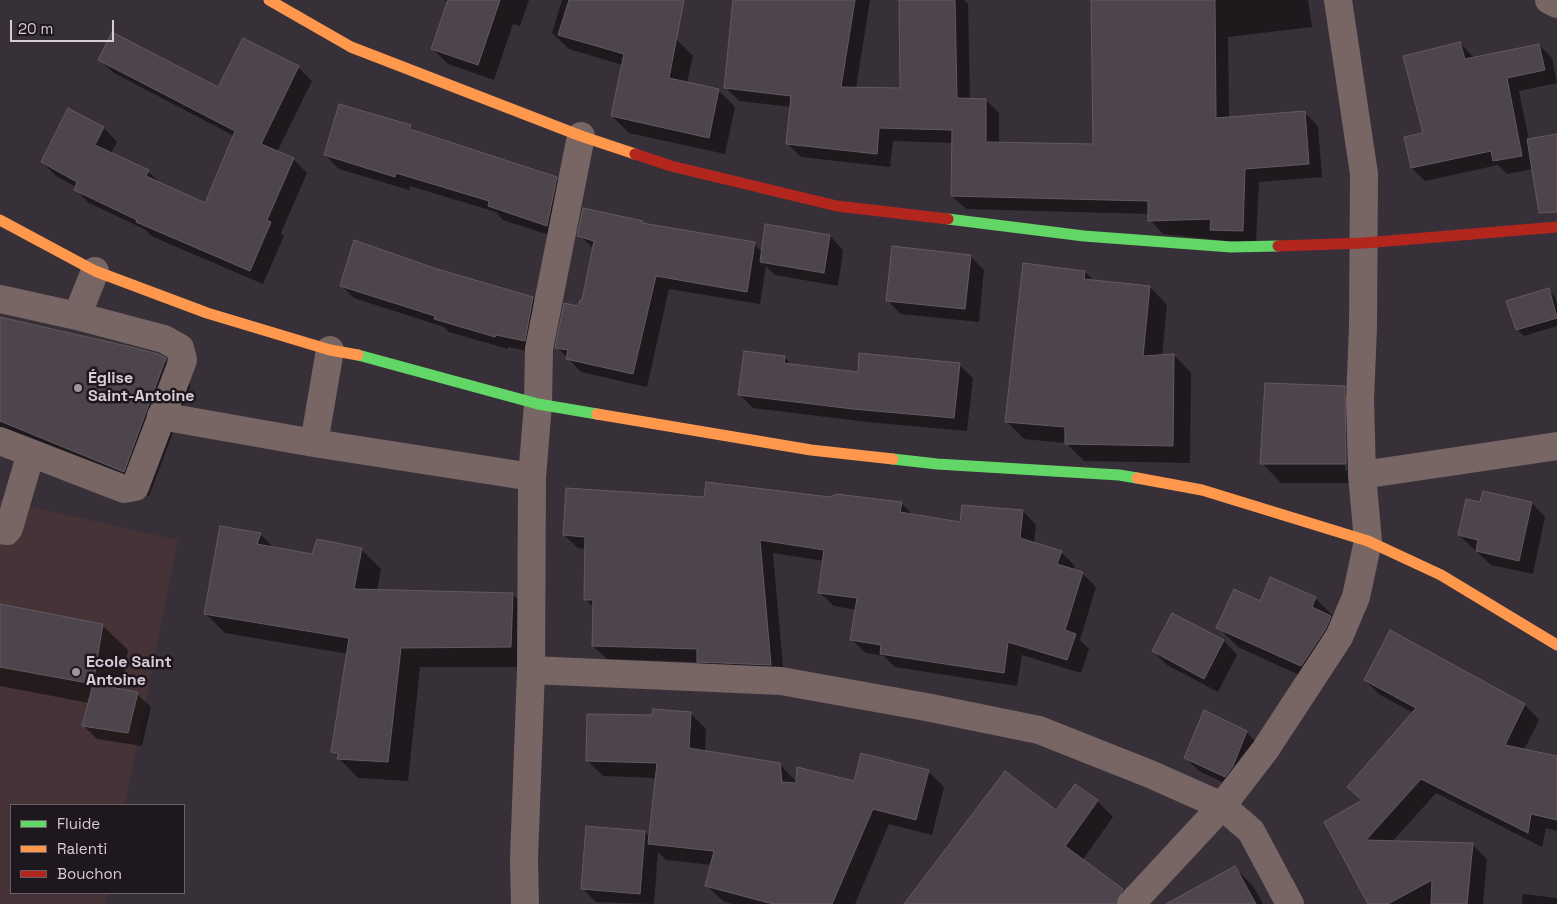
<!DOCTYPE html>
<meta charset="utf-8">
<style>
body{margin:0}
#map{position:relative;width:1557px;height:904px;overflow:hidden;background:#383038;font-family:"Space Grotesk",sans-serif}
canvas{display:block}
.legend{position:absolute;left:10px;top:804px;width:175px;height:90px;box-sizing:border-box;background:#1f171e;border:1px solid #696068;margin:0;padding:6px 9px;list-style:none;font-size:15px;color:#d8cdd7}
.legend li{display:flex;align-items:center;gap:10px;height:25px}
.legend b{width:25px;border:1px solid #696068}
.scale{position:absolute;left:10px;top:20px;width:104px;height:22px;box-sizing:border-box;border:2px solid #d8cdd7;border-top:0;padding-left:6px;font-size:15px;line-height:18px;white-space:nowrap;color:#d8cdd7;-webkit-text-stroke:4px #1f171e;paint-order:stroke}
</style>
<div id="map">
<canvas width="1557" height="904"></canvas>
<ul class="legend">
<li><b style="height:6px;background:#63d668"></b>Fluide</li>
<li><b style="height:6px;background:#ff974d"></b>Ralenti</li>
<li><b style="height:6px;background:#b3261e"></b>Bouchon</li>
</ul>
<div class="scale">20 m</div>
</div>
<script>
const c = document.querySelector('canvas').getContext('2d');
c.lineJoin = 'round';
function fill(path, color) { c.fillStyle = color; c.fill(path, 'evenodd'); }
const poly = rows => new Path2D(rows.map(r => 'M' + r).join(''));
function strokePath(path, color, width, dash) { c.strokeStyle = color; c.lineWidth = width; c.lineCap = dash ? 'butt' : 'round'; c.setLineDash(dash || []); c.stroke(path); }
function write(font, color, halo, rows, align = 'center') {
  c.font = font + ' "Space Grotesk",sans-serif'; c.lineWidth = 5; c.setLineDash([]); c.textBaseline = 'middle'; c.strokeStyle = halo; c.fillStyle = color; for (const [text, x, y, turn = 0] of rows) {
    c.save(); c.translate(x, y); c.rotate((+turn || 0) * Math.PI / 180); c.textAlign = isNaN(turn) ? turn : align; if (halo) c.strokeText(text, 0, 0); c.fillText(text, 0, 0); c.restore();
  }
}
fill(poly([
 [0,500,178,540,125,805,11,805,11,893,108,893,105,904,0,904]
]), '#463337');
fill(poly([
 [444,0,529,0,520,26,513,24,494,80,448,64,432,48,448,2],
 [562,0,655,0,676,39,693,56,687,83,718,90,735,107,725,154,629,133,612,116,623,65,569,49,552,33],
 [735,0,870,0,856,88,901,89,900,0,964,0,968,4,970,99,986,100,999,113,999,144,1094,145,1092,0,1308,0,1312,27,1228,37,1229,118,1304,112,1318,126,1322,177,1259,182,1256,244,1163,234,1150,220,1149,214,966,209,952,196,953,143,893,141,890,167,801,157,788,144,792,107,739,101,726,88],
 [1460,43,1474,58,1539,45,1552,58,1557,83,1519,91,1529,140,1557,136,1557,206,1533,169,1507,174,1498,165,1425,181,1412,168],
 [100,60,219,89,298,67,312,81,277,152,293,159,307,173,281,233,284,236,263,284,151,236,146,230,89,203,75,189,76,187,56,176,42,162,68,110,104,128,117,142,111,153,148,171,162,185,205,204,234,136,114,73],
 [410,126,416,132,556,178,570,192,561,239,503,220,496,212,410,186,409,190,339,169,325,155],
 [642,222,645,225,754,244,762,252,830,236,843,250,838,286,775,275,766,266,760,304,669,289,647,387,581,372,557,347,583,302,594,249,579,235],
 [970,256,984,270,979,322,901,314,887,300],
 [434,269,533,298,546,311,537,353,508,347,508,349,449,332,444,327,354,298,341,285],
 [1085,272,1094,281,1150,287,1167,305,1162,356,1174,355,1191,373,1190,463,1084,461,1066,443,1024,439,1007,422],
 [1548,290,1555,297,1557,303,1557,326,1524,336,1517,329],
 [0,319,158,355,191,385,149,496,0,433],
 [784,357,792,365,859,373,959,365,973,378,967,431,867,422,753,408,739,394],
 [1344,388,1364,407,1365,483,1281,483,1262,463],
 [1344,405,1346,405,1347,470,1345,470],
 [705,498,831,499,901,503,913,515,961,523,1023,511,1036,525,1034,544,1061,552,1075,566,1073,570,1082,573,1096,587,1080,640,1089,649,1081,673,1022,655,1017,686,895,667,884,656,866,653,852,640,856,610,834,606,820,593,824,561,773,553,784,678,712,675,699,662,607,659,593,646,594,608,586,600,586,549,578,548,564,535],
 [1532,503,1545,517,1533,574,1491,565,1459,535,1481,504],
 [260,534,274,548,313,556,361,549,381,569,377,591,512,594,532,614,531,667,420,667,408,781,358,778,332,751,348,654,225,633,205,613],
 [1315,598,1335,618,1321,685,1238,647,1218,627,1261,602],
 [0,605,102,625,128,650,121,691,137,694,151,707,142,746,97,739,83,725,89,703,0,686],
 [1172,614,1224,641,1237,655,1218,692,1167,665,1153,651],
 [1390,632,1525,705,1539,720,1524,750,1557,758,1557,831,1546,828,1542,847,1436,793,1392,842,1472,844,1487,859,1483,904,1370,904,1362,801,1349,787,1414,713,1380,695,1365,680],
 [690,713,706,729,705,752,779,764,797,782,855,782,928,771,944,787,932,835,889,824,855,904,732,904,723,901,706,885,712,865,666,860,658,852,654,904,596,902,582,888,645,832,650,838,657,778,603,776,587,760,654,717],
 [1246,732,1260,746,1239,790,1199,771,1185,757],
 [1097,801,1113,817,1082,861,1122,890,1136,904,905,904,1056,812],
 [1095,802,1098,802,1062,852,1060,851],
 [1235,868,1253,886,1263,904,1189,904],
 [1523,894,1557,898,1557,904,1522,904]
]), '#0007');
const building = poly([
 [448,0,500,0,478,65,431,49,448,0],
 [569,0,684,0,669,78,719,89,709,138,611,116,624,54,558,35,569,0],
 [733,0,855,0,841,87,900,88,899,0,955,0,957,98,986,99,986,142,1093,144,1091,0,1215,0,1216,118,1305,111,1309,164,1245,169,1243,231,1210,230,1211,219,1148,221,1148,201,951,196,952,130,879,128,877,154,786,144,791,96,724,88,733,0],
 [112,32,218,87,243,38,299,66,261,144,294,158,267,220,271,222,250,271,136,222,137,220,74,190,77,182,41,162,68,108,104,127,95,145,149,170,146,176,205,203,235,131,98,60,112,32],
 [1460,42,1465,59,1539,44,1545,70,1507,78,1522,156,1493,161,1491,151,1411,168,1404,137,1423,133,1403,56,1460,42],
 [339,104,411,125,410,129,557,177,547,226,488,206,489,201,396,173,395,177,324,155,339,104],
 [1557,134,1557,212,1539,213,1527,139,1557,134],
 [583,208,643,221,642,223,755,242,747,292,656,276,633,374,566,359,568,350,555,348,564,303,578,306,580,300,582,300,594,241,577,236,583,208],
 [765,224,830,235,824,273,760,262,765,224],
 [354,240,434,268,533,297,525,341,496,335,495,337,434,319,435,316,340,286,354,240],
 [892,246,971,255,965,309,886,301,892,246],
 [1023,263,1085,271,1084,279,1150,286,1143,356,1174,354,1173,446,1065,444,1065,427,1005,422,1023,263],
 [1549,288,1557,318,1516,330,1506,301,1549,288],
 [0,317,131,347,158,354,166,358,124,472,0,421,0,317],
 [744,351,785,356,784,363,858,372,859,353,960,363,954,418,853,409,738,395,744,351],
 [1265,383,1345,386,1346,464,1260,464,1265,383],
 [706,482,830,497,836,494,902,502,900,512,960,522,962,505,1023,510,1020,538,1062,551,1057,564,1083,572,1065,630,1076,634,1067,660,1008,642,1004,673,880,654,881,645,850,640,857,598,818,593,824,550,760,540,771,665,697,662,697,649,592,646,593,600,584,600,585,537,563,535,566,488,704,497,706,482],
 [1483,491,1532,502,1519,561,1476,551,1478,540,1458,535,1466,499,1480,502,1483,491],
 [220,526,261,533,257,544,312,554,317,539,362,548,354,589,513,593,511,647,401,648,388,762,337,759,338,754,331,752,349,638,204,614,220,526],
 [1270,577,1316,597,1312,607,1331,616,1325,630,1301,666,1216,628,1234,589,1260,601,1270,577],
 [0,604,103,624,93,684,0,667,0,604],
 [1172,613,1224,640,1204,679,1152,651,1172,613],
 [1390,630,1525,704,1505,745,1557,756,1557,820,1531,814,1528,833,1421,779,1366,840,1473,843,1467,904,1431,904,1432,880,1388,904,1368,904,1324,822,1362,800,1347,787,1416,708,1364,680,1390,630],
 [93,684,138,692,128,733,82,726,93,684],
 [653,709,691,712,689,748,780,763,782,782,796,783,797,767,854,781,861,753,929,770,916,820,873,809,832,904,773,904,705,886,714,851,648,844,657,763,586,761,587,714,652,715,653,709],
 [1204,710,1247,731,1233,766,1225,777,1184,758,1204,710],
 [1005,771,1056,810,1075,784,1098,800,1065,846,1123,889,1116,904,904,904,1005,771],
 [586,826,645,831,640,894,581,889,586,826],
 [1235,866,1256,904,1166,904,1235,866]
]);
fill(building, '#4d454b');
strokePath(building, '#625a60', 1);
strokePath(poly([
 [1338,0,1364,174,1363,327,1360,400,1362,475],
 [1549,0,1557,4],
 [0,299,77,316,164,339,180,348,183,360,135,487,124,489,0,441],
 [77,316,95,271],
 [161,416,314,443,532,477],
 [314,443,330,350],
 [0,530,7,531,9,528,31,453],
 [531,670,781,681,926,707,1039,730,1150,774,1222,806,1251,831,1290,904],
 [525,904,524,859,531,670,532,477,538,404,539,349,581,136],
 [1131,904,1222,806,1265,750,1339,637,1356,597,1368,541,1362,475,1557,446]
]), '#776664', 28);
strokePath(poly([
 [948,219,1084,236,1231,247,1278,246],
 [358,355,538,404,597,414],
 [893,459,937,464,1119,475,1137,478]
]), '#63d668', 11);
strokePath(poly([
 [269,0,351,47,581,136,635,154],
 [0,220,95,271,207,313,330,350,358,355],
 [597,414,811,450,893,459],
 [1137,478,1202,490,1368,541,1441,575,1557,645]
]), '#ff974d', 11);
strokePath(poly([
 [635,154,671,166,837,206,948,219],
 [1278,246,1364,243,1557,227]
]), '#b3261e', 11);
for (const [x, y, r, color] of [
 [78,388,5,"#a0969f"],
 [76,672,5,"#a0969f"]
]) { const dot = new Path2D(); dot.arc(x, y, r, 0, 2 * Math.PI); c.fillStyle = color; c.fill(dot); strokePath(dot, '#1f171e', 2); }
write('bold 16px', '#d8cdd7', '#1f171e', [
 ["Église",88,379],
 ["Saint-Antoine",88,397],
 ["Ecole Saint",86,663],
 ["Antoine",86,681]
], 'left');
</script>
